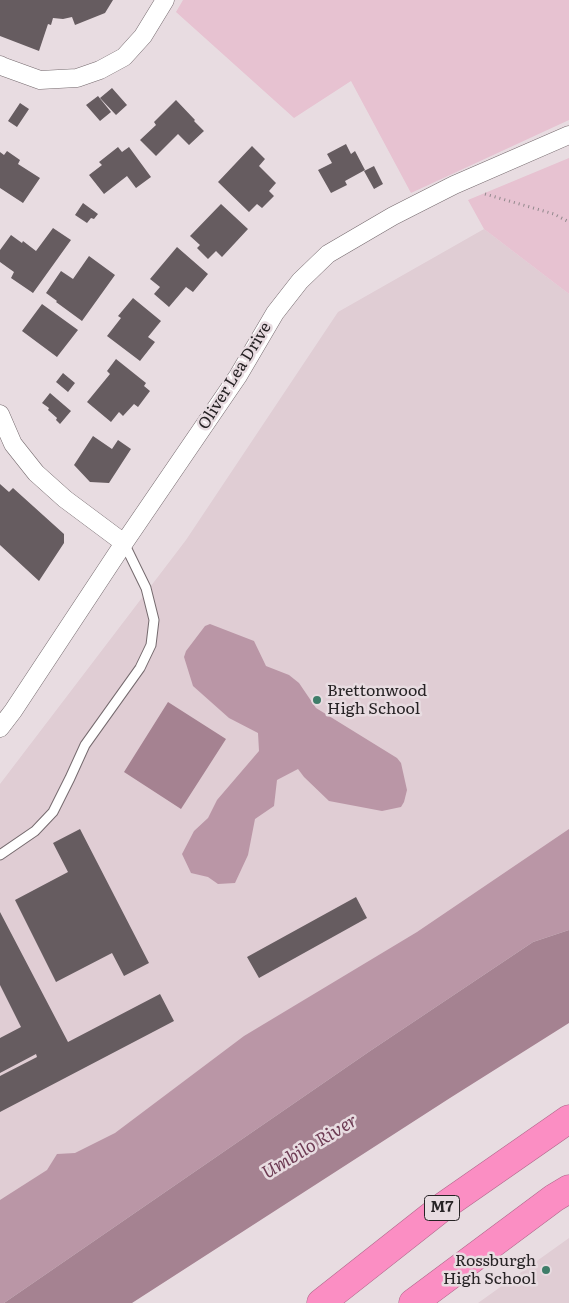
<!DOCTYPE html>
<style>
body{margin:0}
canvas{display:block;background:#e8dce1}
</style>
<canvas width="569" height="1303"></canvas>
<script>
const c = document.querySelector('canvas').getContext('2d');
c.lineJoin = 'round';
function fill(path, color) { c.fillStyle = color; c.fill(path, 'evenodd'); }
const poly = rows => new Path2D(rows.map(r => 'M' + r).join(''));
function strokePath(path, color, width, dash) { c.strokeStyle = color; c.lineWidth = width; c.lineCap = dash ? 'butt' : 'round'; c.setLineDash(dash || []); c.stroke(path); }
function write(font, color, halo, rows, align = 'center') {
  c.font = font + ' Literata,serif'; c.lineWidth = 5; c.setLineDash([]); c.textBaseline = 'middle'; c.strokeStyle = halo; c.fillStyle = color; for (const [text, x, y, turn = 0] of rows) {
    c.save(); c.translate(x, y); c.rotate((+turn || 0) * Math.PI / 180); c.textAlign = isNaN(turn) ? turn : align; if (halo) c.strokeText(text, 0, 0); c.fillText(text, 0, 0); c.restore();
  }
}
fill(poly([
 [484,229,569,294,569,872,0,1237,0,784,186,540,338,312],
 [569,1238,569,1303,478,1303]
]), '#e0cdd4');
fill(poly([
 [183,0,569,0,569,120,411,193,351,81,294,118,176,12],
 [569,158,569,294,484,229,468,200]
]), '#e7c2d1');
fill(poly([
 [210,624,254,641,266,666,289,675,299,683,316,708,397,758,401,763,407,790,404,802,401,807,382,811,329,801,304,777,298,769,277,780,274,806,255,819,248,855,235,883,218,884,208,877,191,873,182,854,194,831,208,818,217,800,259,751,258,733,229,718,193,686,184,657,186,651,205,626],
 [569,829,569,930,533,942,370,1051,4,1303,0,1303,0,1200,47,1170,57,1154,75,1153,115,1133,244,1036,417,932]
]), '#ba96a6');
fill(poly([
 [168,702,226,739,181,809,124,772],
 [569,930,569,1023,450,1098,132,1303,4,1303,370,1051,533,942]
]), '#a58291');
fill(poly([
 [0,0,113,0,105,13,75,25,72,17,63,19,53,18,51,25,48,24,39,51,0,36],
 [112,88,127,105,116,115,100,98],
 [98,96,111,112,100,121,86,105],
 [176,100,195,120,194,121,204,131,189,145,178,134,156,156,140,140,156,125,154,122],
 [20,103,29,109,17,127,8,121],
 [346,144,351,154,355,151,365,170,345,181,347,185,331,193,318,170,332,163,327,154],
 [252,146,265,159,259,166,276,183,269,191,274,196,262,208,257,204,249,212,218,182],
 [118,147,122,152,129,147,151,177,136,188,127,176,104,194,89,175,102,165,99,162],
 [7,151,20,160,18,164,40,178,23,203,0,188,0,152,4,155],
 [374,166,383,184,374,189,364,171],
 [83,203,98,214,94,219,91,218,87,223,75,215],
 [221,204,248,229,222,257,216,251,208,259,197,248,200,245,190,236],
 [53,228,71,240,33,293,11,278,14,272,0,262,0,250,11,235,22,243,23,241,36,251],
 [177,247,208,274,193,292,186,287,169,307,154,294,160,287,150,279],
 [89,256,115,275,82,321,56,302,57,301,46,293,61,271,73,279],
 [133,298,161,321,148,337,155,342,140,361,107,336,121,318,118,316],
 [42,304,78,330,57,357,22,331],
 [116,359,146,383,144,386,150,391,138,407,134,404,123,416,119,412,111,422,87,402,110,374,107,371],
 [63,373,75,383,68,392,56,382],
 [50,393,71,411,60,424,56,420,57,418,48,410,49,408,42,403],
 [93,436,112,449,118,440,131,449,109,483,90,482,74,465],
 [0,484,9,492,13,488,64,534,64,543,39,581,0,545],
 [80,829,149,963,124,976,112,953,56,982,15,900,68,872,53,843],
 [356,897,367,918,259,978,247,957],
 [0,912,68,1042,160,994,174,1021,0,1112,0,1076,37,1057,36,1054,0,1073,0,1038,21,1027,0,985]
]), '#665c60');
const lane = poly([
 [0,855,35,831,53,812,70,778,85,745,140,668,151,645,154,620,146,588,124,543]
]);
const street = poly([
 [0,65,4,67,40,80,77,78,100,70,124,57,143,36,165,0],
 [0,414,13,444,36,473,65,499,124,543],
 [0,728,13,711,124,543,238,376,275,313,300,281,328,254,393,216,454,185,569,135]
]);
const highway = poly([
 [321,1303,444,1206,569,1119],
 [413,1303,554,1198,569,1189]
]);
strokePath(lane, '#756a6e', 11);
strokePath(street, '#756a6e', 19);
strokePath(highway, '#b1698c', 29);
strokePath(poly([
 [485,194,554,214,569,222]
]), '#91888c', 3, [1, 4]);
strokePath(lane, '#fff', 9);
strokePath(street, '#fff', 18);
strokePath(highway, '#fb8ec3', 28);
for (const [x, y, r, color] of [
 [317,700,5,"#3f7d69"],
 [546,1270,5,"#3f7d69"]
]) { const dot = new Path2D(); dot.arc(x, y, r, 0, 2 * Math.PI); c.fillStyle = color; c.fill(dot); strokePath(dot, '#e8dce1', 2); }
for (const [x, y, w] of [
 [442,1208,35]
]) { const box = new Path2D(); box.roundRect(x - w / 2, y - 12.5, w, 25, 4); c.fillStyle = '#e8dce1'; c.fill(box); strokePath(box, '#272325', 1); }
write('bold 15px', '#272325', null, [
 ["M7",442,1208]
]);
write('16px', '#272325', '#e8dce1', [
 ["Oliver Lea Drive",235,376,-58]
]);
write('16px', '#272325', '#e8dce1', [
 ["Brettonwood",327,691],
 ["High School",327,709],
 ["Rossburgh",536,1261,"right"],
 ["High School",536,1279,"right"]
], 'left');
write('italic 18px', '#6e3c54', '#e8dce1', [
 ["Umbilo River",310,1147,-31]
]);
</script>
